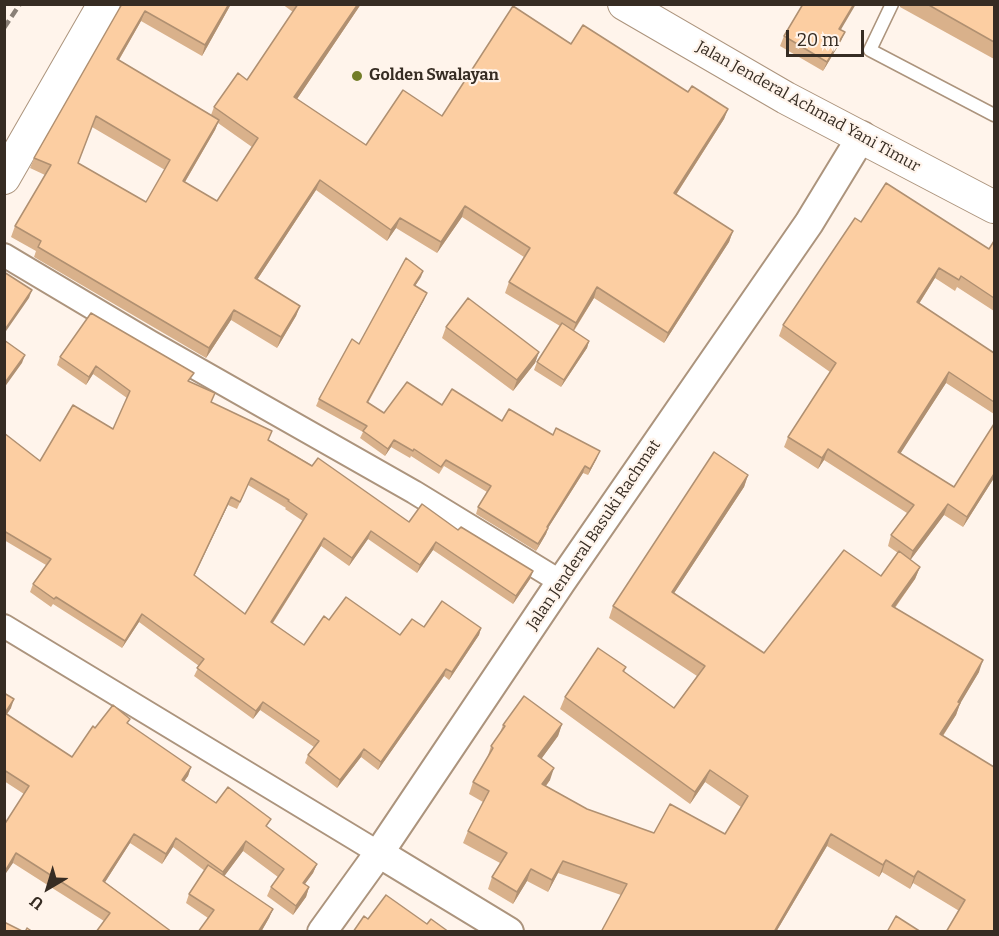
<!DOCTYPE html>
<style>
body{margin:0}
#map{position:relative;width:999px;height:936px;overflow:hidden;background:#fff4eb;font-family:Bitter,serif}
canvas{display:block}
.frame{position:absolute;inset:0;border:6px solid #362c23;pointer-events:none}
.north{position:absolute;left:18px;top:858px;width:60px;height:60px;-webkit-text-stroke:4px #fff4eb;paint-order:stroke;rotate:218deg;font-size:16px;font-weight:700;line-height:24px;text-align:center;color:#362c23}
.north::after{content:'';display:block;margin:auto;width:21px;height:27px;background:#362c23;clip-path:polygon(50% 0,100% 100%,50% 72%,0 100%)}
.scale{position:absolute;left:786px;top:30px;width:78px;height:27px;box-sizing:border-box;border:3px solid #362c23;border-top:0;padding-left:8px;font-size:18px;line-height:21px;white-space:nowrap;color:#362c23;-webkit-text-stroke:4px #fff4eb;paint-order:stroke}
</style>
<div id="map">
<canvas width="999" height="936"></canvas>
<div class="frame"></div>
<div class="north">U</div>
<div class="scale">20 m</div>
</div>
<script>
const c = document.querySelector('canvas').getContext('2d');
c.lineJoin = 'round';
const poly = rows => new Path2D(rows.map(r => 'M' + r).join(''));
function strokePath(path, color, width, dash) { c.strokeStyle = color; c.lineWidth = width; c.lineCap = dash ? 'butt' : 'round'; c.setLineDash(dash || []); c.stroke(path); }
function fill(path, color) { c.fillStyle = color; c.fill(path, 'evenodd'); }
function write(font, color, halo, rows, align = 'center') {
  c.font = font + ' Bitter,serif'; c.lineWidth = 4.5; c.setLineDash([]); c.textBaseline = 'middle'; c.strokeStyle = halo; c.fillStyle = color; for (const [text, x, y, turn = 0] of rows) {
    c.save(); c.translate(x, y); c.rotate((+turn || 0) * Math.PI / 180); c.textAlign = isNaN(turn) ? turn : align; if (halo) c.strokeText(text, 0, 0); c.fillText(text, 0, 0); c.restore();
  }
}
const service = poly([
 [892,4,870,50,994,115]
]);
const minor = poly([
 [4,255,150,342,414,492,561,582],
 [4,626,379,853]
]);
const tertiary = poly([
 [379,853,509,932],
 [322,932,379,853,561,582,809,223,862,136]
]);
const secondary = poly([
 [624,4,786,98,994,207],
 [4,178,104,4]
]);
strokePath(service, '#ac947d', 15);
strokePath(minor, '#ac947d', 26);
strokePath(tertiary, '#ac947d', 32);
strokePath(secondary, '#ac947d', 34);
strokePath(service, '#fff', 12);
strokePath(minor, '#fff', 22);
strokePath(tertiary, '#fff', 28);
strokePath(secondary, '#fff', 32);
strokePath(poly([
 [4,28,20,4]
]), '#8a8077', 4.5, [9, 4.5]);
fill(poly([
 [120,4,231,4,202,56,141,21,119,60,211,115,214,107,247,80,293,12,282,4,361,4,297,99,366,145,442,116,571,44,728,109,724,119,676,195,733,231,729,242,664,343,594,298,574,331,589,341,587,348,561,387,534,370,537,362,560,326,505,293,509,282,524,257,462,217,437,253,396,228,387,241,316,190,257,280,300,306,296,316,277,348,231,320,206,358,34,257,36,251,11,237,15,226,45,175,30,168,34,158,120,8],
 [218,123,252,147,217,201,185,182,215,130],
 [92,127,165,170,146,202,78,163],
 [900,4,994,4,994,59,900,7],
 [841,30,841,41,823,71,780,46,784,36],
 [861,222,989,249,994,241,994,311,957,287,955,291,935,278,919,304,994,353,994,414,946,383,900,453,954,487,994,424,994,478,963,527,944,515,910,560,920,567,915,579,895,608,979,672,960,703,956,715,943,736,994,932,913,883,910,889,882,872,879,877,827,846,776,932,601,932,621,895,558,873,548,892,527,881,513,904,488,889,492,877,500,863,463,843,468,831,483,802,469,794,473,782,487,759,491,746,499,735,503,725,562,724,558,736,541,759,550,780,546,786,587,809,654,833,725,834,741,807,705,782,690,804,560,709,565,697,626,667,624,672,674,708,697,676,609,618,613,606,748,475,744,487,674,593,764,653,881,576,898,553,888,546,891,535,907,513,824,460,818,469,784,447,788,437,830,372,779,336,783,325],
 [421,277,415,286,424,300,368,403,384,413,442,405,553,435,597,458,588,475,583,473,548,528,546,534,536,551,476,514,478,507,487,492,444,466,439,474,411,456,410,458,391,447,385,456,360,438,363,432,316,406,319,399,359,344],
 [446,327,539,352,535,363,513,391,442,338],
 [60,357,190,382,211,402,269,440,409,522,458,530,533,571,530,579,513,604,433,550,417,573,368,539,349,566,321,546,273,623,304,645,329,620,400,635,424,627,481,628,479,635,449,680,444,676,378,770,361,757,337,788,305,763,308,755,314,747,260,710,253,719,194,676,199,666,139,622,122,648,53,604,51,607,30,592,33,584,46,565,4,540,4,433,40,461,113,429,127,398,93,374,86,385,57,365],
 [248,485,286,508,285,509,303,521,245,614,194,575,228,505,237,509],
 [4,693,11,708,7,714,72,757,95,728,128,724,191,767,188,776,184,781,216,803,268,828,317,864,313,873,305,884,309,887,306,897,293,915,267,896,271,887,278,877,243,851,224,876,273,909,269,918,261,932,198,932,208,918,186,903,189,894,205,871,173,847,162,864,130,843,105,882,172,932,104,921,13,863,24,794,4,781]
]), '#d9b18b');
fill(poly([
 [229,4,231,4,202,56,205,45],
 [358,4,361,4,291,108,294,97],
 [854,4,856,4,836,38,839,29],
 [145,11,141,21,113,70,117,59],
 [845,32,841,41,823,71,827,62],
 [728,109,724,119,670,204,674,193],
 [219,120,215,130,179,192,183,181],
 [320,180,316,190,251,289,255,278],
 [465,206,462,217,437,253,441,242],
 [400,218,396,228,387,241,391,230],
 [733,231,729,242,664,343,668,333],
 [939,268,935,278,913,313,917,302],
 [423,271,421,277,411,292,414,285],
 [597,287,594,298,572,333,576,323],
 [32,290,29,298,4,334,4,331],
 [427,293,424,300,364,409,367,402],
 [300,306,296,316,277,348,281,337],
 [234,310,231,320,206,358,209,348],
 [589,341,587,348,561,387,564,380],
 [539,352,535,363,513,391,517,380],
 [25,355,22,363,4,388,4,384],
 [96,366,93,374,86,385,89,377],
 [949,372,946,383,895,462,898,452],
 [394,440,391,447,385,456,388,449],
 [828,449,824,460,818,469,822,458],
 [600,451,597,458,588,475,590,469],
 [585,466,583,473,548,528,546,534,536,551,547,527],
 [994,474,994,478,963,527,967,517],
 [748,475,744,487,667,604,672,592],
 [231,497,228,505,191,583,194,575],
 [948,504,944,515,909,562,913,551],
 [371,531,368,539,349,566,352,558],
 [324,538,321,546,268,630,271,622],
 [436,542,433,550,417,573,420,565],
 [920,567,915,579,887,618,892,606],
 [533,571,530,579,513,604,516,596],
 [142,614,139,622,122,648,125,641],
 [481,628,479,635,449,680,452,672],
 [983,660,979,672,960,704,956,715,936,746,940,734],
 [446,669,444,676,378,770,381,762],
 [14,699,11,708,4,718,4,714],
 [263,702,260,710,253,719,256,711],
 [562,724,558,736,534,769,538,756],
 [364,749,361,757,337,788,340,780],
 [191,767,188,776,179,789,182,780],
 [554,768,550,780,538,796,542,784],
 [710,770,705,782,690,804,695,792],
 [134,834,130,843,100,890,103,881],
 [831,834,827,846,776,932,774,932],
 [176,838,173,847,162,864,166,854],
 [246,841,243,851,220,882,223,872],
 [16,853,13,863,4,876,4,873],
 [886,860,882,872,879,877,883,865],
 [563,861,558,873,548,892,552,880],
 [317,864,313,873,299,892,303,883],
 [531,869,527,881,513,904,517,892],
 [918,871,913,883,910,889,914,877],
 [309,887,306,897,293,915,296,906],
 [273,909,269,918,261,932,258,932]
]), '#b09071');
const building = poly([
 [122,4,229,4,205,45,145,11,117,59,219,120,183,181,217,201,258,138,214,107,238,73,247,80,298,4,358,4,294,97,366,145,403,90,442,116,513,6,571,44,583,25,688,92,692,86,728,109,674,193,733,231,668,333,597,287,576,323,509,282,530,248,465,206,441,242,400,218,391,230,320,180,255,278,300,306,281,337,234,310,209,348,38,247,41,241,15,226,51,165,34,158,122,4],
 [96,116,170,160,146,202,78,163,96,116],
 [803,4,854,4,839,29,845,32,827,62,784,36,803,4],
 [927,4,994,4,994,42,927,4],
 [886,183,989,249,994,241,994,298,961,276,959,280,939,268,917,302,994,353,994,402,949,372,898,452,954,487,994,424,994,474,967,517,948,504,913,551,891,535,914,505,828,449,822,458,788,437,836,363,783,325,855,218,861,222,886,183],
 [406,258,423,271,414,285,427,293,367,402,384,413,407,382,442,405,452,389,502,421,509,409,553,435,556,428,600,451,590,469,585,466,547,527,548,528,538,544,478,507,491,486,446,460,441,467,414,449,413,451,394,440,388,449,363,431,367,426,319,399,352,339,359,344,406,258],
 [4,272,32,290,4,331,4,272],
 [468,298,539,352,517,380,446,327,468,298],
 [91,313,194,373,188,381,215,393,211,402,272,431,268,440,312,466,318,458,409,522,422,504,458,530,461,527,533,571,516,596,436,542,420,565,371,531,352,558,324,538,271,622,304,645,324,616,329,620,346,597,400,635,412,619,424,627,442,601,481,628,452,672,446,669,381,762,364,749,340,780,308,755,319,741,263,702,256,711,197,668,204,659,142,614,125,641,56,597,54,599,33,584,51,559,4,531,4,433,40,461,73,405,113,429,130,391,96,366,89,377,60,357,91,313],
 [251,478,289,500,288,501,307,514,245,614,194,575,231,497,240,502,251,478],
 [562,323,589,341,564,380,537,362,562,323],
 [4,340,25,355,4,384,4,340],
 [714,452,748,475,672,592,764,653,844,550,881,576,899,551,920,567,892,606,983,660,958,702,960,703,940,734,994,767,994,932,946,932,965,900,918,871,914,877,886,860,883,865,831,834,774,932,601,932,627,884,563,861,552,880,531,869,517,892,492,877,507,853,468,831,489,791,473,782,493,748,491,746,505,726,503,725,524,696,562,724,538,756,554,768,542,784,587,809,654,833,670,804,725,834,748,796,710,770,695,792,565,697,598,648,626,667,623,671,674,708,705,666,613,606,714,452],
 [4,693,14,699,5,713,72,757,93,726,95,728,113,705,130,719,127,723,191,767,182,780,216,803,228,787,271,819,266,826,317,864,303,883,309,887,296,906,271,887,284,869,246,841,223,872,176,838,166,854,134,834,103,881,172,932,96,932,110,913,16,853,4,873,4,825,29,786,4,770,4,693],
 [208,865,273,909,258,932,198,932,214,910,189,894,208,865],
 [386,895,427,924,431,919,449,932,353,932,364,916,368,919,386,895],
 [896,916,921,932,887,932,896,916],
 [4,922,24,932,4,932,4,922],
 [27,928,33,932,25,932,27,928]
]);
fill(building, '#fccea2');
strokePath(building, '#b09071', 1.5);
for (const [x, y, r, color] of [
 [357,76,6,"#737d28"]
]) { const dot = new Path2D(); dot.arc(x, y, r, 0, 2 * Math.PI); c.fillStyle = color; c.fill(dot); strokePath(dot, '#fff4eb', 2); }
write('bold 16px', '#362c23', '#fff4eb', [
 ["Golden Swalayan",369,76]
], 'left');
write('16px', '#362c23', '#fff4eb', [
 ["Jalan Jenderal Achmad Yani Timur",808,107,29],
 ["Jalan Jenderal Basuki Rachmat",594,535,-56]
]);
</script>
